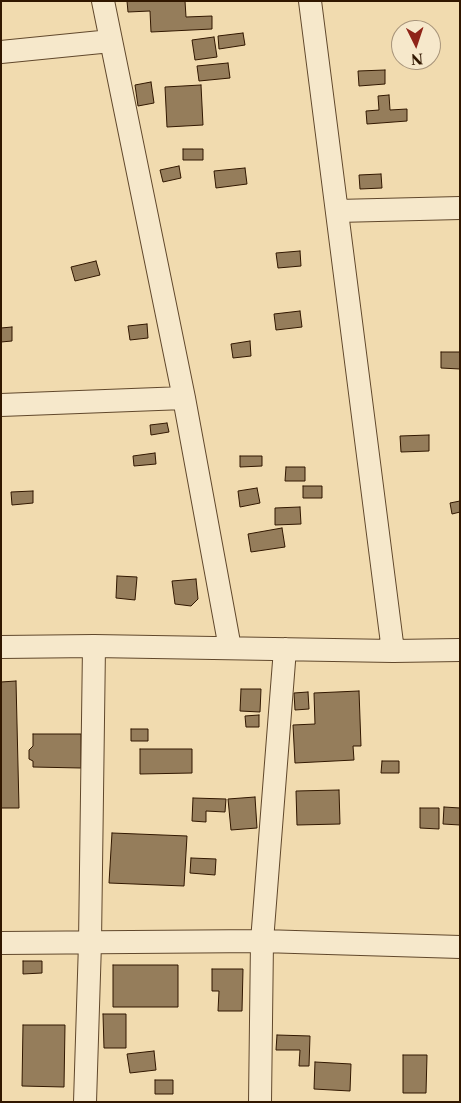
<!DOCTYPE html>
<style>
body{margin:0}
#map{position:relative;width:461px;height:1103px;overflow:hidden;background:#f1dbaf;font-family:"Libre Caslon Text",serif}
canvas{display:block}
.frame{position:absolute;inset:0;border:2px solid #311700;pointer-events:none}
.north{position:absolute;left:391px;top:20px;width:50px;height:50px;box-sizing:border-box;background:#f6e8cb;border:1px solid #a7947a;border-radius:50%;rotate:176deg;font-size:14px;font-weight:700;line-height:20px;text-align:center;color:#311700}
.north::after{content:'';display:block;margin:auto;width:18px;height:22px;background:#8f2418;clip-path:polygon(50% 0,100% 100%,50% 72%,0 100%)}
</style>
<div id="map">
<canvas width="461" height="1103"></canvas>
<div class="frame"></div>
<div class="north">N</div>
</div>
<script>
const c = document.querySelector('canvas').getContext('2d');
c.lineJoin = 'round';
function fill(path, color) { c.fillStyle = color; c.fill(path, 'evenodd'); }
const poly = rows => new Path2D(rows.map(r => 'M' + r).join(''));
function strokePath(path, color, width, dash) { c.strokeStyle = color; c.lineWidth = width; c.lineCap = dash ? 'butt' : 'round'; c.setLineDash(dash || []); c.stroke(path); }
const building = poly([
 [127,1,185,1,186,17,212,16,212,29,151,32,150,11,128,12,127,1],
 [243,33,245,45,219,49,218,36,243,33],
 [214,37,217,57,195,60,192,40,214,37],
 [228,63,230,78,199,81,197,66,228,63],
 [385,70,385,84,359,86,358,71,385,70],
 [151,82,154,103,138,106,135,85,151,82],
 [201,85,203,125,167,127,165,87,201,85],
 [389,95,390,110,407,109,407,121,367,124,366,111,379,110,378,96,389,95],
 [183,149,203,149,203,160,183,160,183,149],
 [179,166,181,178,163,182,160,170,179,166],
 [245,168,247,184,216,188,214,171,245,168],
 [381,174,382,188,360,189,359,175,381,174],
 [300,251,301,266,278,268,276,253,300,251],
 [96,261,100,275,75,281,71,267,96,261],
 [300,311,302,327,276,330,274,314,300,311],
 [147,324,148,338,130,340,128,326,147,324],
 [12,327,12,341,1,342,1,328,12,327],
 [250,341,251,356,233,358,231,344,250,341],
 [441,352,460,352,460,369,441,368,441,352],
 [167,423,169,432,151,435,150,425,167,423],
 [429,435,429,451,401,452,400,436,429,435],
 [155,453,156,464,134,466,133,456,155,453],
 [240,456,262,456,262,466,240,467,240,456],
 [286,467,305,467,305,481,285,481,286,467],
 [303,486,322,486,322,498,303,498,303,486],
 [257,488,260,503,240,507,238,491,257,488],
 [33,491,33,503,12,505,11,492,33,491],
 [460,501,460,512,452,514,450,503,460,501],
 [300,507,301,524,275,525,275,508,300,507],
 [282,528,285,547,251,552,248,534,282,528],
 [117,576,137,577,135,600,116,598,117,576],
 [196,579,198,599,191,606,175,604,172,581,196,579],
 [16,681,19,808,1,808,1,682,16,681],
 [241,689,261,689,260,712,240,711,241,689],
 [359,691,361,746,353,746,354,760,295,763,293,725,315,724,314,693,359,691],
 [308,692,309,709,295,710,294,693,308,692],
 [259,715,259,727,246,727,245,716,259,715],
 [131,729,148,729,148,741,131,741,131,729],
 [33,734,81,734,81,768,33,767,33,761,29,759,29,750,33,746,33,734],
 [140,749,192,749,192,773,140,774,140,749],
 [382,761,399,761,399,773,381,773,382,761],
 [339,790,340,824,297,825,296,791,339,790],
 [255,797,257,828,231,830,228,799,255,797],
 [193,798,226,799,225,812,206,811,206,822,192,821,193,798],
 [444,807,460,808,460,825,443,824,444,807],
 [420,808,439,808,439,829,420,828,420,808],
 [112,833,187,836,184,886,109,883,112,833],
 [191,858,216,859,215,875,190,873,191,858],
 [23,961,42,961,42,973,23,974,23,961],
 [113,965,178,965,178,1007,113,1007,113,965],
 [212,969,243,969,242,1011,218,1011,219,991,212,991,212,969],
 [103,1014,126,1014,126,1048,104,1048,103,1014],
 [23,1025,65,1025,64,1087,22,1086,23,1025],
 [277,1035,310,1036,309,1066,299,1066,300,1050,276,1050,277,1035],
 [154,1051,156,1070,130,1073,127,1054,154,1051],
 [403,1055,427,1055,426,1093,403,1093,403,1055],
 [315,1062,351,1064,350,1091,314,1089,315,1062],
 [155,1080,173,1080,173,1094,155,1094,155,1080]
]);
fill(building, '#957d5b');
strokePath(building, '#311700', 1);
const street = poly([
 [103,1,184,398,230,648],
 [310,1,393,651],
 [1,52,111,41],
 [337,211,460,208],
 [1,405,184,398],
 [1,647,94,646,393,651,460,650],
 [1,943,262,941,460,947],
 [85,1102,90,943,94,646],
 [260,1102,262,941,285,649]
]);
strokePath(street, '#61482c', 24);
strokePath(street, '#f6e8cb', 22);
</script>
